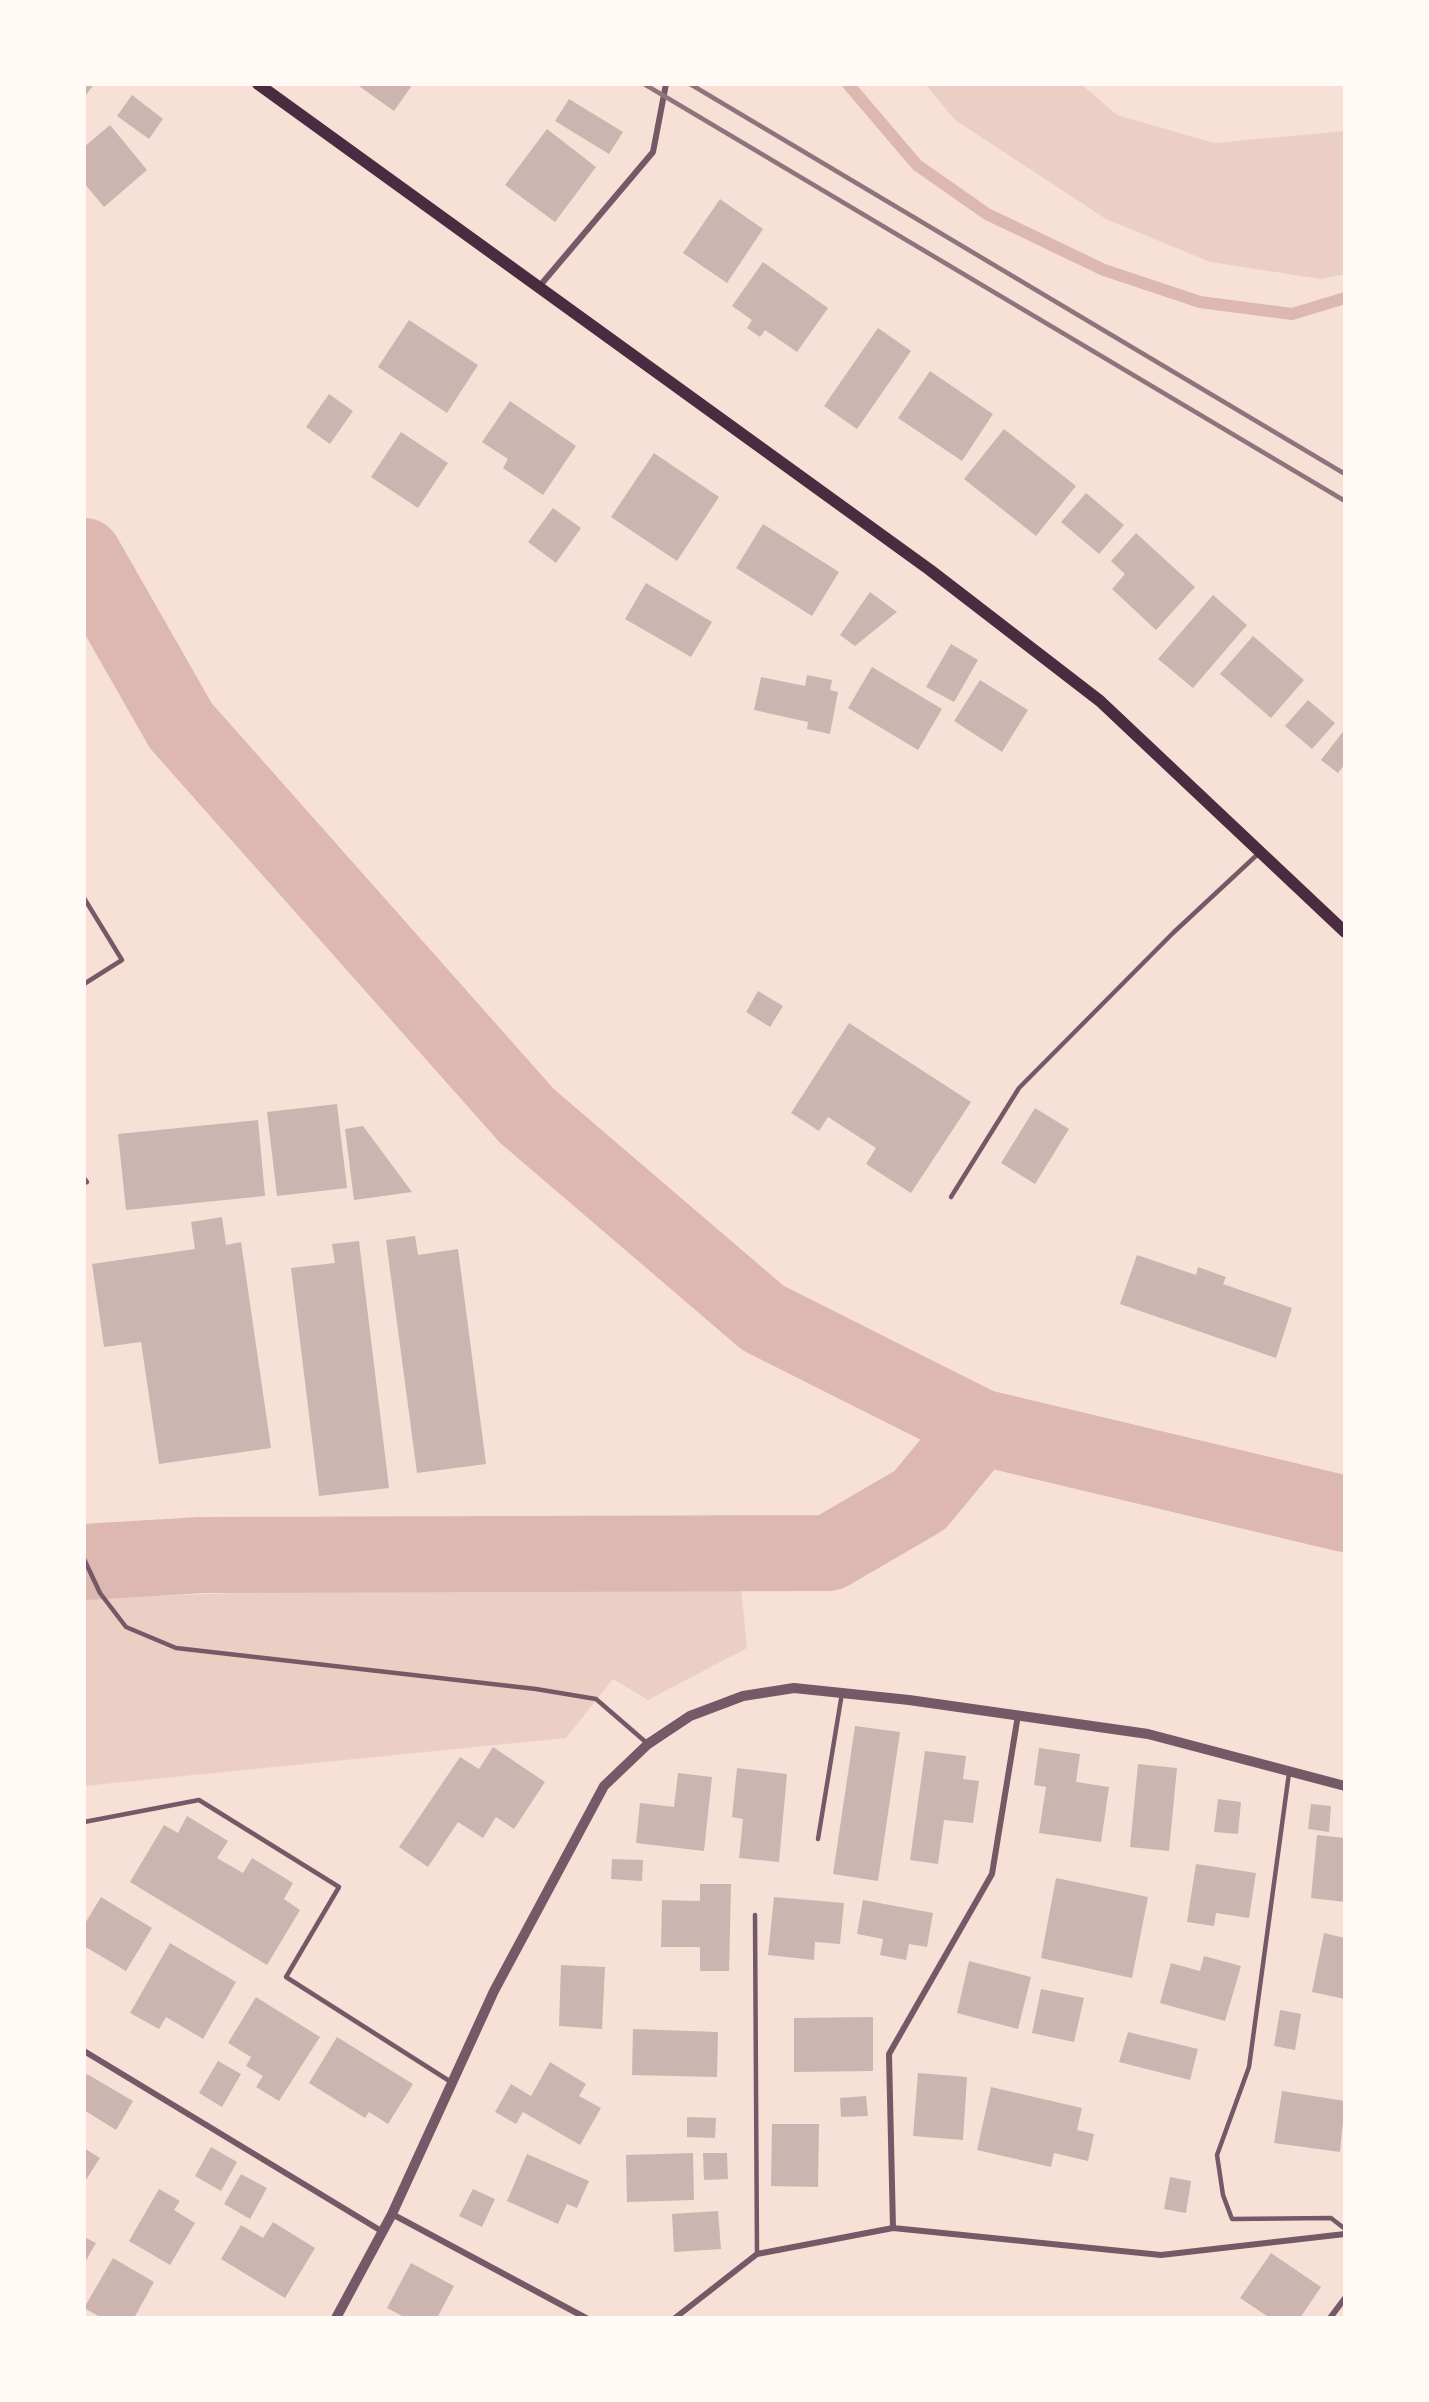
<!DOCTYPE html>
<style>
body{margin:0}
#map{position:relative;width:1429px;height:2402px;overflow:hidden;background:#f7e1d7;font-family:"Noto Sans",sans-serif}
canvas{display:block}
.frame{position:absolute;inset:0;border:86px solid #fffaf5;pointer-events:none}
</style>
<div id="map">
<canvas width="1429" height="2402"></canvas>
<div class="frame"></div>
</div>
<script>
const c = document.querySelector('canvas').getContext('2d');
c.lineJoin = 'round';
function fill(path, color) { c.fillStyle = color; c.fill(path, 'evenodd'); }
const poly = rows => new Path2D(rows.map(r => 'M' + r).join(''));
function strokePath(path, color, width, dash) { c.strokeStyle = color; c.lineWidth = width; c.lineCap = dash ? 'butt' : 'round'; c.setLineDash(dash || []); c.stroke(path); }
fill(poly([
 [925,84,1081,84,1117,115,1214,143,1345,131,1345,274,1321,279,1210,262,1106,219,955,120],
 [740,1577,747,1648,648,1700,613,1679,566,1738,84,1786,84,1598]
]), '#ebcfc5');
strokePath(poly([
 [848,84,917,165,987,214,1104,270,1200,302,1292,314,1345,298]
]), '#dcb8b0', 12);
strokePath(poly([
 [84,556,181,726,527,1116,763,1318,980,1427,1345,1514],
 [84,1562,202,1555,829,1553,920,1500,980,1427]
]), '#dcb8b0', 76);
fill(poly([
 [84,84,94,84,84,98],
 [356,84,413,84,394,111],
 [132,95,163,119,149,139,117,116],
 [569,99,623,132,609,154,555,121],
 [110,125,147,170,104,207,84,183,84,147],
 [547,129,596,167,555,222,505,185],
 [720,199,763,229,727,283,683,253],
 [763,262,828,308,797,352,765,330,760,337,747,328,752,320,732,306],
 [409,320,478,365,447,413,378,367],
 [878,328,911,351,857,429,824,406],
 [930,371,993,414,962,461,898,418],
 [329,394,353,411,330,444,306,427],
 [510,401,576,446,543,495,503,468,508,459,482,442],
 [1004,429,1076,486,1036,536,964,479],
 [401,432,448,463,418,508,371,477],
 [654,453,719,497,677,561,611,517],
 [1086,493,1124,525,1099,554,1061,522],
 [553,508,581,528,556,563,528,542],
 [763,524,839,572,812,616,736,568],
 [1136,533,1195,587,1156,630,1112,589,1125,574,1111,561],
 [646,583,712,622,691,657,625,619],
 [870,592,897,612,855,646,840,635],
 [1213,595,1247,625,1193,688,1158,659],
 [1253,636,1304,680,1271,718,1220,674],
 [951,644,978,660,954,702,926,687],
 [872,667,942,709,918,750,848,708],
 [807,675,832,680,830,690,838,692,830,734,807,729,808,722,754,710,761,677,805,686],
 [980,680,1028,710,1002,752,954,721],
 [1308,700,1335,723,1312,749,1285,726],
 [1345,729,1345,764,1338,773,1321,760],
 [758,991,783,1006,770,1027,746,1012],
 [849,1023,971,1102,911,1193,866,1164,876,1148,828,1117,819,1131,791,1113],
 [337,1104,347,1188,277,1196,267,1112],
 [1035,1108,1069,1129,1035,1184,1001,1163],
 [258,1120,265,1196,126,1210,118,1134],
 [363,1126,412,1192,354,1200,345,1129],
 [222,1217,226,1245,241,1242,271,1448,159,1464,141,1342,104,1347,92,1264,195,1249,191,1222],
 [415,1236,418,1255,458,1249,486,1464,417,1473,386,1240],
 [359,1241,389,1488,319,1496,291,1268,335,1263,332,1244],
 [1137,1255,1196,1275,1198,1267,1226,1277,1223,1284,1292,1308,1276,1358,1120,1304],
 [855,1726,900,1732,878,1881,833,1874],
 [493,1747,545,1782,514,1829,496,1817,483,1838,458,1822,428,1867,399,1847,460,1757,479,1769],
 [1039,1748,1080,1754,1076,1782,1109,1787,1101,1842,1039,1833,1046,1787,1034,1785],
 [925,1751,966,1756,963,1779,979,1781,973,1823,944,1820,938,1864,910,1860],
 [1138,1764,1177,1768,1169,1851,1130,1847],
 [737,1768,787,1774,779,1862,739,1858,743,1819,732,1817],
 [678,1773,712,1777,704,1851,636,1843,640,1803,674,1807],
 [1218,1799,1241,1802,1238,1834,1214,1832],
 [1311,1804,1331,1806,1329,1832,1308,1829],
 [187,1816,228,1841,217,1858,243,1873,252,1858,293,1883,284,1899,300,1910,267,1965,130,1882,164,1825,178,1833],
 [1317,1835,1345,1838,1345,1902,1311,1898],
 [612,1859,643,1860,642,1881,611,1879],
 [1196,1864,1256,1873,1249,1918,1216,1913,1214,1926,1187,1922],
 [1056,1878,1148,1897,1132,1978,1041,1958],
 [700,1884,731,1884,729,1971,700,1971,700,1947,661,1947,662,1900,700,1901],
 [101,1897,152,1928,126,1971,84,1946,84,1925],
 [774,1897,844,1903,840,1944,815,1942,814,1960,768,1955],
 [863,1900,933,1913,927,1947,909,1944,906,1960,880,1955,883,1939,857,1934],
 [1324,1933,1345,1938,1345,1999,1312,1992],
 [170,1943,236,1982,203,2039,166,2017,159,2029,130,2013],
 [1204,1956,1241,1966,1225,2021,1160,2003,1171,1963,1200,1971],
 [969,1961,1031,1977,1018,2029,957,2013],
 [561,1965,605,1967,602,2029,559,2026],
 [1041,1989,1084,1998,1074,2042,1032,2033],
 [256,1997,320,2037,279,2101,256,2087,263,2076,246,2066,251,2057,228,2043],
 [1280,2010,1301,2014,1295,2050,1274,2046],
 [873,2017,873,2071,794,2072,794,2018],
 [633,2029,718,2032,717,2077,632,2075],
 [1128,2032,1198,2049,1190,2080,1119,2062],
 [337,2037,413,2084,388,2124,369,2112,365,2118,309,2083],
 [218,2061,241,2074,222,2107,199,2093],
 [550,2062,586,2084,579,2096,601,2108,580,2145,523,2112,516,2124,495,2112,511,2084,531,2096],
 [918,2073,967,2077,963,2140,913,2136],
 [87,2074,133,2101,116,2130,84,2110,84,2079],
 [991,2087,1082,2108,1077,2130,1094,2134,1088,2161,1054,2153,1051,2167,977,2150],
 [1282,2091,1345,2101,1340,2152,1274,2143],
 [866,2096,868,2116,841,2117,840,2098],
 [687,2117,716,2118,715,2138,687,2137],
 [772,2124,819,2124,818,2187,771,2186],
 [211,2147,237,2162,221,2191,195,2176],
 [84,2148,100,2158,84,2183],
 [693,2153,694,2200,627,2202,626,2155],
 [703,2153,727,2153,728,2179,704,2180],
 [527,2154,589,2181,577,2208,567,2204,558,2224,507,2201],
 [241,2174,267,2188,250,2219,224,2204],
 [1170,2177,1191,2181,1186,2213,1164,2209],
 [159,2189,180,2201,174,2210,195,2223,170,2265,129,2241],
 [473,2189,495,2199,482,2227,459,2216],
 [718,2211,721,2249,674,2252,672,2214],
 [273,2222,315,2248,285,2298,221,2259,241,2225,263,2238],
 [84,2237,96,2243,84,2264],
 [1271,2253,1321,2287,1300,2318,1270,2318,1240,2298],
 [113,2258,154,2282,134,2318,102,2318,84,2308],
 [411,2263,454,2286,437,2318,406,2318,387,2308]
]), '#ccb4b1');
strokePath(poly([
 [84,898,122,960,84,984],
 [84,1178,87,1182,84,1183],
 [951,1197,1019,1088,1173,933,1259,853],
 [84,1559,100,1593,126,1627,176,1648,536,1689,596,1699,648,1744],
 [1289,1773,1249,2067,1217,2155,1223,2195,1232,2219,1331,2218,1345,2229],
 [84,1822,199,1800,339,1887,286,1977,451,2082],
 [818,1839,842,1693],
 [755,1915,757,2254]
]), '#755966', 4.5);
strokePath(poly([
 [538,288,653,152,666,84],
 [84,2051,383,2232],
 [392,2214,586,2318],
 [893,2228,889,2054,992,1874,1018,1715],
 [675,2318,757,2254,893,2228,1161,2255,1345,2234],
 [1330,2318,1345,2298]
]), '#755966', 6);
strokePath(poly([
 [336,2318,392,2214,494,1991,604,1786,648,1744,690,1716,743,1696,794,1688,909,1700,1148,1734,1345,1786]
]), '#755966', 10);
strokePath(poly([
 [258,84,930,570,1100,701,1345,932]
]), '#4a2c40', 12);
strokePath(poly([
 [644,84,1345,501],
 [690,84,1345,474]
]), '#8f747c', 4.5);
</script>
